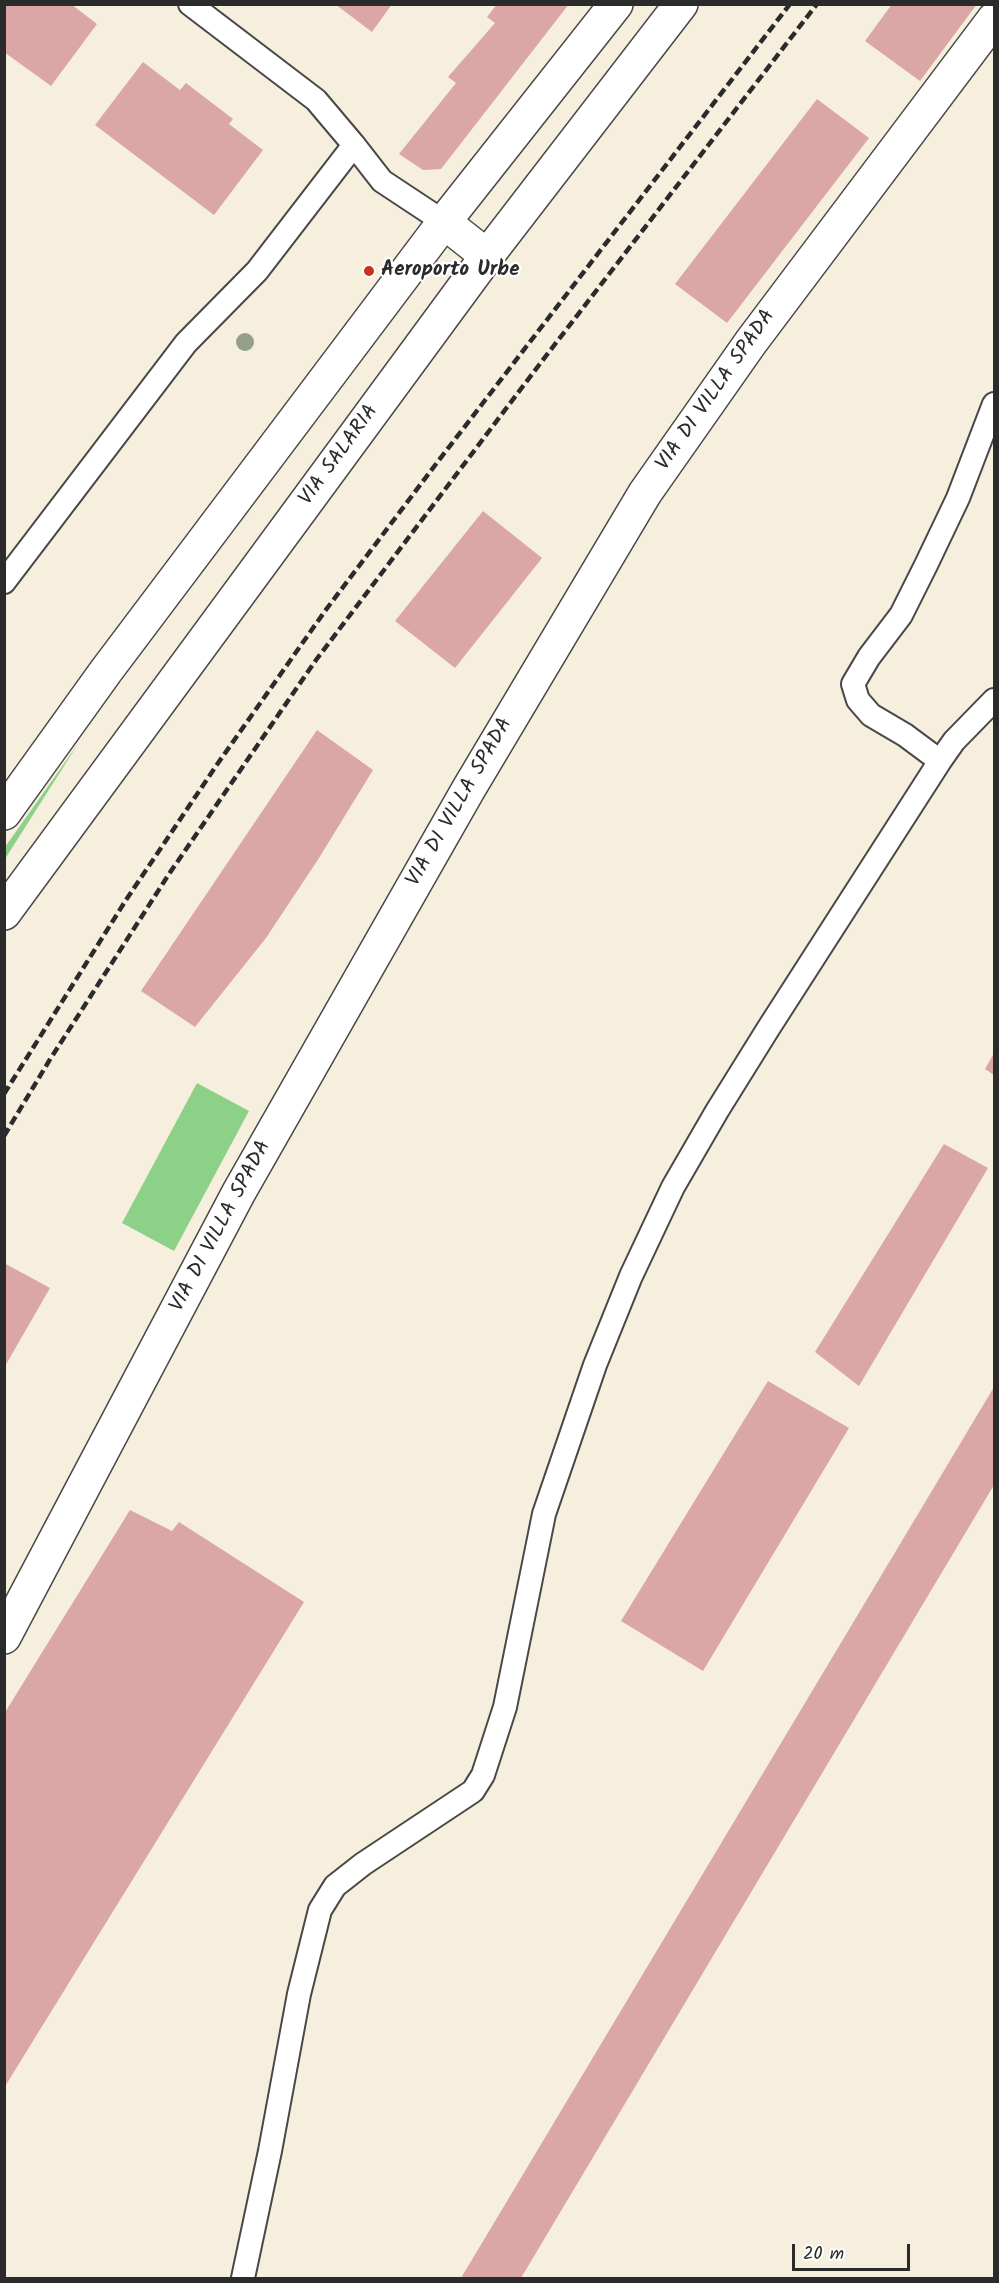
<!DOCTYPE html>
<style>
body{margin:0}
#map{position:relative;width:999px;height:2283px;overflow:hidden;background:#f6efde;font-family:Kalam,sans-serif}
canvas{display:block}
.frame{position:absolute;inset:0;border:6px solid #2b2b2b;pointer-events:none}
.scale{position:absolute;left:792px;top:2244px;width:118px;height:27px;box-sizing:border-box;border:3px solid #2b2b2b;border-top:0;padding-left:8px;font-size:18px;line-height:21px;white-space:nowrap;color:#2b2b2b;-webkit-text-stroke:4px #fff;paint-order:stroke}
</style>
<div id="map">
<canvas width="999" height="2283"></canvas>
<div class="frame"></div>
<div class="scale">20 m</div>
</div>
<script>
const c = document.querySelector('canvas').getContext('2d');
c.lineJoin = 'round';
function fill(path, color) { c.fillStyle = color; c.fill(path, 'evenodd'); }
const poly = rows => new Path2D(rows.map(r => 'M' + r).join(''));
function strokePath(path, color, width, dash) { c.strokeStyle = color; c.lineWidth = width; c.lineCap = dash ? 'butt' : 'round'; c.setLineDash(dash || []); c.stroke(path); }
function write(font, color, halo, rows, align = 'center') {
  c.font = font + ' Kalam,sans-serif'; c.lineWidth = 4.5; c.setLineDash([]); c.textBaseline = 'middle'; c.strokeStyle = halo; c.fillStyle = color; for (const [text, x, y, turn = 0] of rows) {
    c.save(); c.translate(x, y); c.rotate((+turn || 0) * Math.PI / 180); c.textAlign = isNaN(turn) ? turn : align; if (halo) c.strokeText(text, 0, 0); c.fillText(text, 0, 0); c.restore();
  }
}
fill(poly([
 [78,744,5,859,5,847],
 [197,1083,249,1111,174,1251,122,1223]
]), '#8dd088');
fill(poly([
 [4,4,71,4,97,24,51,86,4,52],
 [335,4,392,4,372,32],
 [497,4,569,4,441,169,423,170,399,154,456,83,448,77,495,23,487,17],
 [892,4,977,4,920,81,865,41],
 [143,62,180,90,186,83,233,119,229,124,263,150,214,215,95,125],
 [817,99,869,138,727,323,675,284],
 [483,511,542,558,455,668,395,621],
 [317,730,373,770,319,858,266,938,195,1027,141,991],
 [994,1053,994,1075,985,1069],
 [944,1144,988,1168,859,1386,815,1352],
 [4,1263,50,1288,4,1368],
 [768,1381,849,1428,703,1671,621,1621],
 [994,1387,994,1485,521,2278,461,2278],
 [130,1510,172,1531,179,1522,304,1602,4,2088,4,1714]
]), '#daa7a5');
const lane = poly([
 [354,145,382,181,444,222],
 [4,582,186,343,257,271,354,145,316,100,190,4],
 [940,761,905,735,871,715,858,700,853,684,869,657,901,615,926,565,958,498,994,404],
 [243,2278,270,2151,299,1994,320,1910,335,1886,363,1864,473,1791,483,1775,505,1707,544,1514,595,1365,631,1276,673,1187,717,1111,768,1029,940,761,954,741,994,700]
]);
const street = poly([
 [444,222,487,256],
 [4,1637,239,1192,468,790,645,493,751,342,994,19]
]);
const primary = poly([
 [4,813,106,671,444,222,616,4],
 [4,913,487,256,681,4]
]);
strokePath(lane, '#494846', 26);
strokePath(street, '#494846', 36);
strokePath(primary, '#494846', 36);
strokePath(lane, '#fff', 22);
strokePath(street, '#fff', 33);
strokePath(primary, '#fff', 33);
strokePath(poly([
 [4,1094,126,900,216,766,325,611,436,464,790,4],
 [4,1136,49,1061,169,874,316,660,539,365,817,4]
]), '#2b2b2b', 4.5, [9, 4.5]);
c.fillStyle = '#969f8b';
for (const [x, y] of [
 [245,342]
]) { c.beginPath(); c.arc(x, y, 9, 0, 2 * Math.PI); c.fill(); }
for (const [x, y, r, color] of [
 [369,271,6,"#c8321e"]
]) { const dot = new Path2D(); dot.arc(x, y, r, 0, 2 * Math.PI); c.fillStyle = color; c.fill(dot); strokePath(dot, '#fff', 2); }
write('bold 21px', '#2b2b2b', '#fff', [
 ["Aeroporto Urbe",381,271]
], 'left');
write('21px', '#2b2b2b', '#fff', [
 ["VIA DI VILLA SPADA",717,391,-55],
 ["VIA SALARIA",340,456,-54],
 ["VIA DI VILLA SPADA",461,803,-60],
 ["VIA DI VILLA SPADA",222,1227,-62]
]);
</script>
